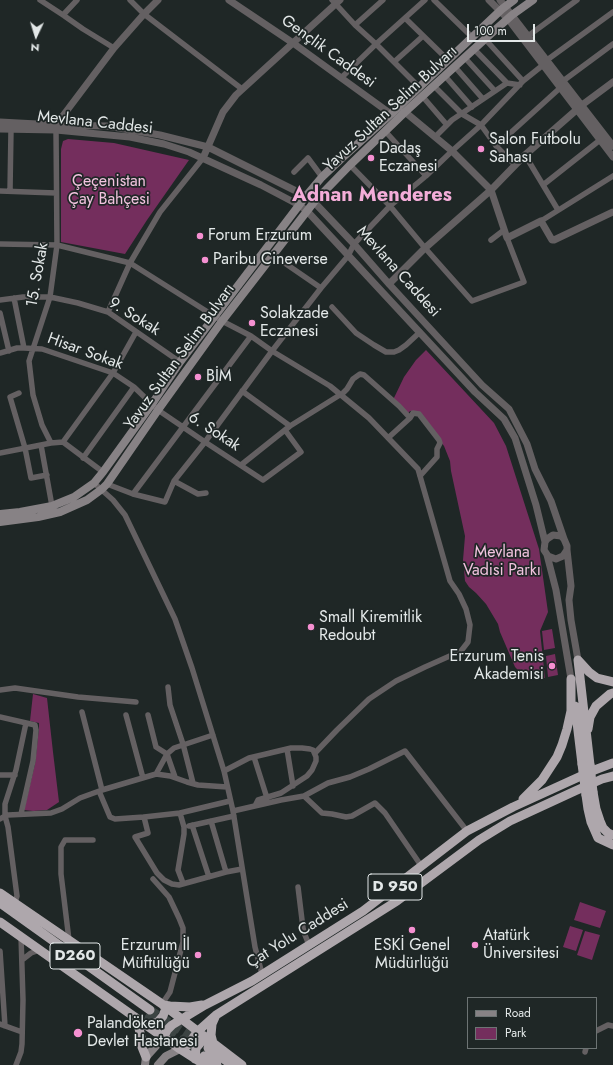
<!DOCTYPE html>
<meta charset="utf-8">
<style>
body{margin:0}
#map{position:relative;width:613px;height:1065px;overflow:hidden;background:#1f2726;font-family:Jost,sans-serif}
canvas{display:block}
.legend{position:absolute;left:467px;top:997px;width:130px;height:52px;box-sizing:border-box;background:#1f2726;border:1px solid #6d7474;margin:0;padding:5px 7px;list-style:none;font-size:12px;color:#e3e8e8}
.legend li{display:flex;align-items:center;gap:8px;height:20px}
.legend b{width:20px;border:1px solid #6d7474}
.north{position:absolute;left:16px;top:16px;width:40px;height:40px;-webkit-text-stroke:3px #1f2726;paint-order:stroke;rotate:184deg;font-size:11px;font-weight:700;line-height:16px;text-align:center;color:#e3e8e8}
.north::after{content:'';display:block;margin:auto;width:14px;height:18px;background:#e3e8e8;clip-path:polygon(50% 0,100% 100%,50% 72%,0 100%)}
.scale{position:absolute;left:467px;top:24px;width:68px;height:18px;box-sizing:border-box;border:2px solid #e3e8e8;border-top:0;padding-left:5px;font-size:12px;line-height:14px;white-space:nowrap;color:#e3e8e8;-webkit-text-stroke:3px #1f2726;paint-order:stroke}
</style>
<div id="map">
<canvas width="613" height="1065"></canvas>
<ul class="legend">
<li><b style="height:5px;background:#878285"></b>Road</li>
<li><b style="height:11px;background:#742e5d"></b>Park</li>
</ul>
<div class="north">N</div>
<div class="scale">100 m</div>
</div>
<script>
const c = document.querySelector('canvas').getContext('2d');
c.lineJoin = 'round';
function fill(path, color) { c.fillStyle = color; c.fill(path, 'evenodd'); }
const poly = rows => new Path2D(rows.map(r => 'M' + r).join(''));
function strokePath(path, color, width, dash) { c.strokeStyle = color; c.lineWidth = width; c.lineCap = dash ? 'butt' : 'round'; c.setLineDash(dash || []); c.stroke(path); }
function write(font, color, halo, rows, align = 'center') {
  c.font = font + ' Jost,sans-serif'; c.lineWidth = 3.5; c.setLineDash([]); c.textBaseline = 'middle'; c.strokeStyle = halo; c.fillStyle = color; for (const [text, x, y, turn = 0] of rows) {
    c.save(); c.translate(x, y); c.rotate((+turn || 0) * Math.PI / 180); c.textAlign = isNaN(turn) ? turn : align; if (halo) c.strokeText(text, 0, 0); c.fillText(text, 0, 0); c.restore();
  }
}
fill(poly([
 [68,139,114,143,189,160,147,220,125,254,61,242,61,149,63,141],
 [426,350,440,365,494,423,506,446,539,549,548,612,540,631,545,678,527,679,515,667,500,632,498,624,486,604,476,593,469,587,465,581,463,560,465,536,451,471,450,461,444,446,417,411,410,411,407,415,393,400,404,377,416,360],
 [552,629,555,648,544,650,542,631],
 [555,654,558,675,548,677,546,656],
 [33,694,47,698,53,752,59,802,47,810,33,811,24,810,35,764,39,728,39,723,30,721],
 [580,902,606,911,600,928,574,920],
 [570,926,583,930,576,951,563,947],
 [585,931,600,935,592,960,577,955]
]), '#742e5d');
strokePath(poly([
 [150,1010,199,1042],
 [145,1016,204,1056]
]), '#3c4443', 9, [9, 4.5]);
strokePath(poly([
 [40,0,63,15,83,29,114,48],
 [130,0,144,14,242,89],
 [332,0,355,25,376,44,419,87],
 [434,0,472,37],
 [63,15,77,0],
 [405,18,448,60],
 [355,25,383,0],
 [528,36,577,0],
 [485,39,523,81],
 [474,49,507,83],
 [465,58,495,91],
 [394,62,423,36],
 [455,67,483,99],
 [445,76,472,107],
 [341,78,376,44,425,0],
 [563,81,613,44],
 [434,86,462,114,481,125,496,146,515,165],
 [423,97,447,125],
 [385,131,426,176],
 [435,137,452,120,507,83,520,85],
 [496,146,560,88],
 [525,155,558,210],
 [350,165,390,206,425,248,472,301,524,282,507,238],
 [294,172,308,158,322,177],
 [543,185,600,140],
 [0,191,56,193],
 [10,191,11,130],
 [541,221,613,176],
 [491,240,504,230],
 [0,244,57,245,130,263,222,321,251,336,272,351,330,386,369,418,418,469,450,581,459,594,466,609,470,625,468,642,461,651,425,667,396,681,369,699,337,730,315,753],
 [273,255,321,288],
 [14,298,24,348],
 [0,300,23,297,50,297,78,303,108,312,180,362],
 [332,307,356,333,374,345,386,352,394,352,399,350,406,345,420,332],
 [108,312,130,263,160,212,203,158],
 [0,313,9,351],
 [0,353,17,348,24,348,42,349,113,373,134,387,158,410,205,442,263,480,301,452,285,430],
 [242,391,290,426],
 [19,393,10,397,25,448,31,478,47,475],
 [388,438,410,418,413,413,419,414,439,440,440,443,437,449,437,457,420,476],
 [63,442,113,373,136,332],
 [51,443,42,425,33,395,29,361,50,297,57,245,56,130],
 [41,445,52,506],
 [0,453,51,443,63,442,103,472],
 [83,458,134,387],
 [241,465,290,426,343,393,347,389,353,379,360,374,364,375,399,406,410,418],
 [174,481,198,494,206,493],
 [94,483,113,500,125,515,175,619,192,668,224,771,233,811,255,947,262,974],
 [107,484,133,494,165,502,174,481,205,442,272,351,321,288,348,256,354,244,390,206,426,176,452,151,481,125,523,81,543,65,547,60,613,12],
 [133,494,251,336],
 [168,687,170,705,183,744,193,783],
 [0,690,15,688,78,697,136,702],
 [82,712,102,790],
 [126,715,143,778],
 [148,715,156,747,167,754,175,777],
 [0,717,35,725,36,730,33,761,21,814],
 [287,749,293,786],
 [254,757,267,798],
 [224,771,249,758,266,754,291,748,302,748,310,749,313,750,316,757,316,761,312,770,307,776,281,793,258,800,255,806],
 [156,774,167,754,174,748,213,735],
 [0,775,15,775],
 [99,791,110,817,115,819,144,817,180,813,230,801],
 [304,796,328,783,350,777,369,769,405,751,467,831],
 [233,811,281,800,304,796,322,813,332,814,346,817,352,816,375,803,385,813,422,867],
 [180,813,184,827,184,834,178,870,183,883],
 [144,817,148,833,135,837,157,873,164,880,172,884,179,885,226,872,242,869],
 [0,819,5,816,8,815,51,813,62,809,80,798,102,790,156,774,170,776,187,782,198,785,227,787],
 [211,821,226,872],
 [192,825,209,877],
 [189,826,234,816],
 [153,879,169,897,179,918,183,928,183,942,170,992,162,1004],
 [298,887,303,928,305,935,309,945],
 [15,903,17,896,8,827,5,816,5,804,16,770,26,723],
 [69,940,61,874,61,847,65,840,93,840],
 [0,951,5,1026],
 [22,960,31,953,40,950],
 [0,1024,22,1032],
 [596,1031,608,1025,613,1026],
 [585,1052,586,1048],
 [16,1065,21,1052,22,1044,23,1000,21,936]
]), '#646062', 5.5);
strokePath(poly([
 [229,0,293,43,391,114],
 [489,0,508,19,613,157],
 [500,0,613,146],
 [405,112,452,151,491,190,507,238,541,221,552,240,554,240,613,212],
 [0,122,56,125,107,126,160,135,208,147,306,196,314,202,354,244,389,284,482,385,509,409,527,444,535,469,551,501,564,539,567,546,567,550,563,556,556,559,548,556,544,550,545,542,547,539,553,535,561,536,564,539],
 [56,127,56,125,114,48,144,14,158,0],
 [0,129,56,130,130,137,164,144,189,152,261,185,299,205,307,211,475,392,504,419,515,438,536,505,545,542],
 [203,158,223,112,236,95,340,0],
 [389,284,425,248,491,190,525,155,582,105,613,82],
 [567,550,571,586,569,600,571,620,578,660],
 [547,555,556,590,571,679]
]), '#646062', 7);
strokePath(poly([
 [0,514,20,512,52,506,74,497,94,483,103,472,152,404,180,362,306,196,322,177,342,158,391,114,502,9,514,0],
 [0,522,38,517,60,512,87,500,102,489,107,484,158,410,222,321,314,202,350,165,405,112,485,39,512,15,533,0],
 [145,1065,146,1057,164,1037],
 [158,1065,166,1056,180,1049]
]), '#878285', 8);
strokePath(poly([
 [578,660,590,765],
 [578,660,589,672,597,678,613,682],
 [575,706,582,764],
 [588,729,590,717,596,706,610,694,613,693],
 [593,792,596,809,600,821,603,828,608,833,613,835],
 [586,795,588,809,591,822,598,838,613,845],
 [523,799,542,780,557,757,562,745,567,729,571,711,571,679],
 [0,893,162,1004,242,1065],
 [0,903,150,1010],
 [0,922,180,1049,205,1065],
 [163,1005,170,1006,190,1007,202,1005],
 [135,1017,138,1024,141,1037,142,1047,146,1057],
 [147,1025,158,1022,163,1016,166,1008],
 [164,1037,167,1030,172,1025,205,1005,252,981,363,911,467,831,513,807,592,771,613,763],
 [213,1043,211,1035,212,1024,216,1015],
 [208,1048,232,1065],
 [180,1049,188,1045,197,1032,216,1015,397,901,479,840,510,821,575,791,602,779,613,776],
 [204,1056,217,1065],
 [195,1059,196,1048,201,1042,208,1039]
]), '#aea7ac', 9);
strokePath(poly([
 [582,764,586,795],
 [590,765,593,792]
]), '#aea7ac', 9);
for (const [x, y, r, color] of [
 [481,149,4,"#f590d1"],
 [371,158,4,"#f590d1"],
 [200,236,4,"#f590d1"],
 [205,260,4,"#f590d1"],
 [252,323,4,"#f590d1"],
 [198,377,4,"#f590d1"],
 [311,627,4,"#f590d1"],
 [552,666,4,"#f590d1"],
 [412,930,4,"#f590d1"],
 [475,945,4,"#f590d1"],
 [198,955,4,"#f590d1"],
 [78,1033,5,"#f590d1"]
]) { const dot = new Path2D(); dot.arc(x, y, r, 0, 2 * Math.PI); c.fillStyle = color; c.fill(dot); strokePath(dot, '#1f2726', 1.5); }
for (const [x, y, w] of [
 [395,887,54],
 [75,956,50]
]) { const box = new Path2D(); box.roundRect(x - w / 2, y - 13, w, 26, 3); c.fillStyle = '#1f2726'; c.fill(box); strokePath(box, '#e3e8e8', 1); }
write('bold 15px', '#e3e8e8', null, [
 ["D 950",395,887],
 ["D260",75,956]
]);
write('16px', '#e3e8e8', '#1f2726', [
 ["Gençlik Caddesi",328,52,36],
 ["Yavuz Sultan Selim Bulvarı",391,109,-43],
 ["Mevlana Caddesi",95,123,6],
 ["Mevlana Caddesi",398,272,48],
 ["15. Sokak",38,275,-80],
 ["9. Sokak",134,317,32],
 ["Hisar Sokak",85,352,20],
 ["Yavuz Sultan Selim Bulvarı",180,357,-54],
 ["6. Sokak",214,432,33],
 ["Çat Yolu Caddesi",298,934,-32]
]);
write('16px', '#e3e8e8', '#1f2726', [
 ["Salon Futbolu",489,140],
 ["Sahası",489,158],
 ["Dadaş",379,149],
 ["Eczanesi",379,167],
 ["Forum Erzurum",208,236],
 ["Paribu Cineverse",213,260],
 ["Solakzade",260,314],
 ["Eczanesi",260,332],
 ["BİM",206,377],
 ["Small Kiremitlik",319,618],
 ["Redoubt",319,636],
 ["Erzurum Tenis",544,657,"right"],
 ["Akademisi",544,675,"right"],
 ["Atatürk",483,936],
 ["Üniversitesi",483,954],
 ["Erzurum İl",190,946,"right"],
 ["Müftülüğü",190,964,"right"],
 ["ESKİ Genel",412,946,"center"],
 ["Müdürlüğü",412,964,"center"],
 ["Palandöken",87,1024],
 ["Devlet Hastanesi",87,1042]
], 'left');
write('16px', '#f2c3df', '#1f2726', [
 ["Çeçenistan",109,182],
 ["Çay Bahçesi",109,200],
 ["Mevlana",502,553],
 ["Vadisi Parkı",502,571]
]);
write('bold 20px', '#f4add9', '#1f2726', [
 ["Adnan Menderes",372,196]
]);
</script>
